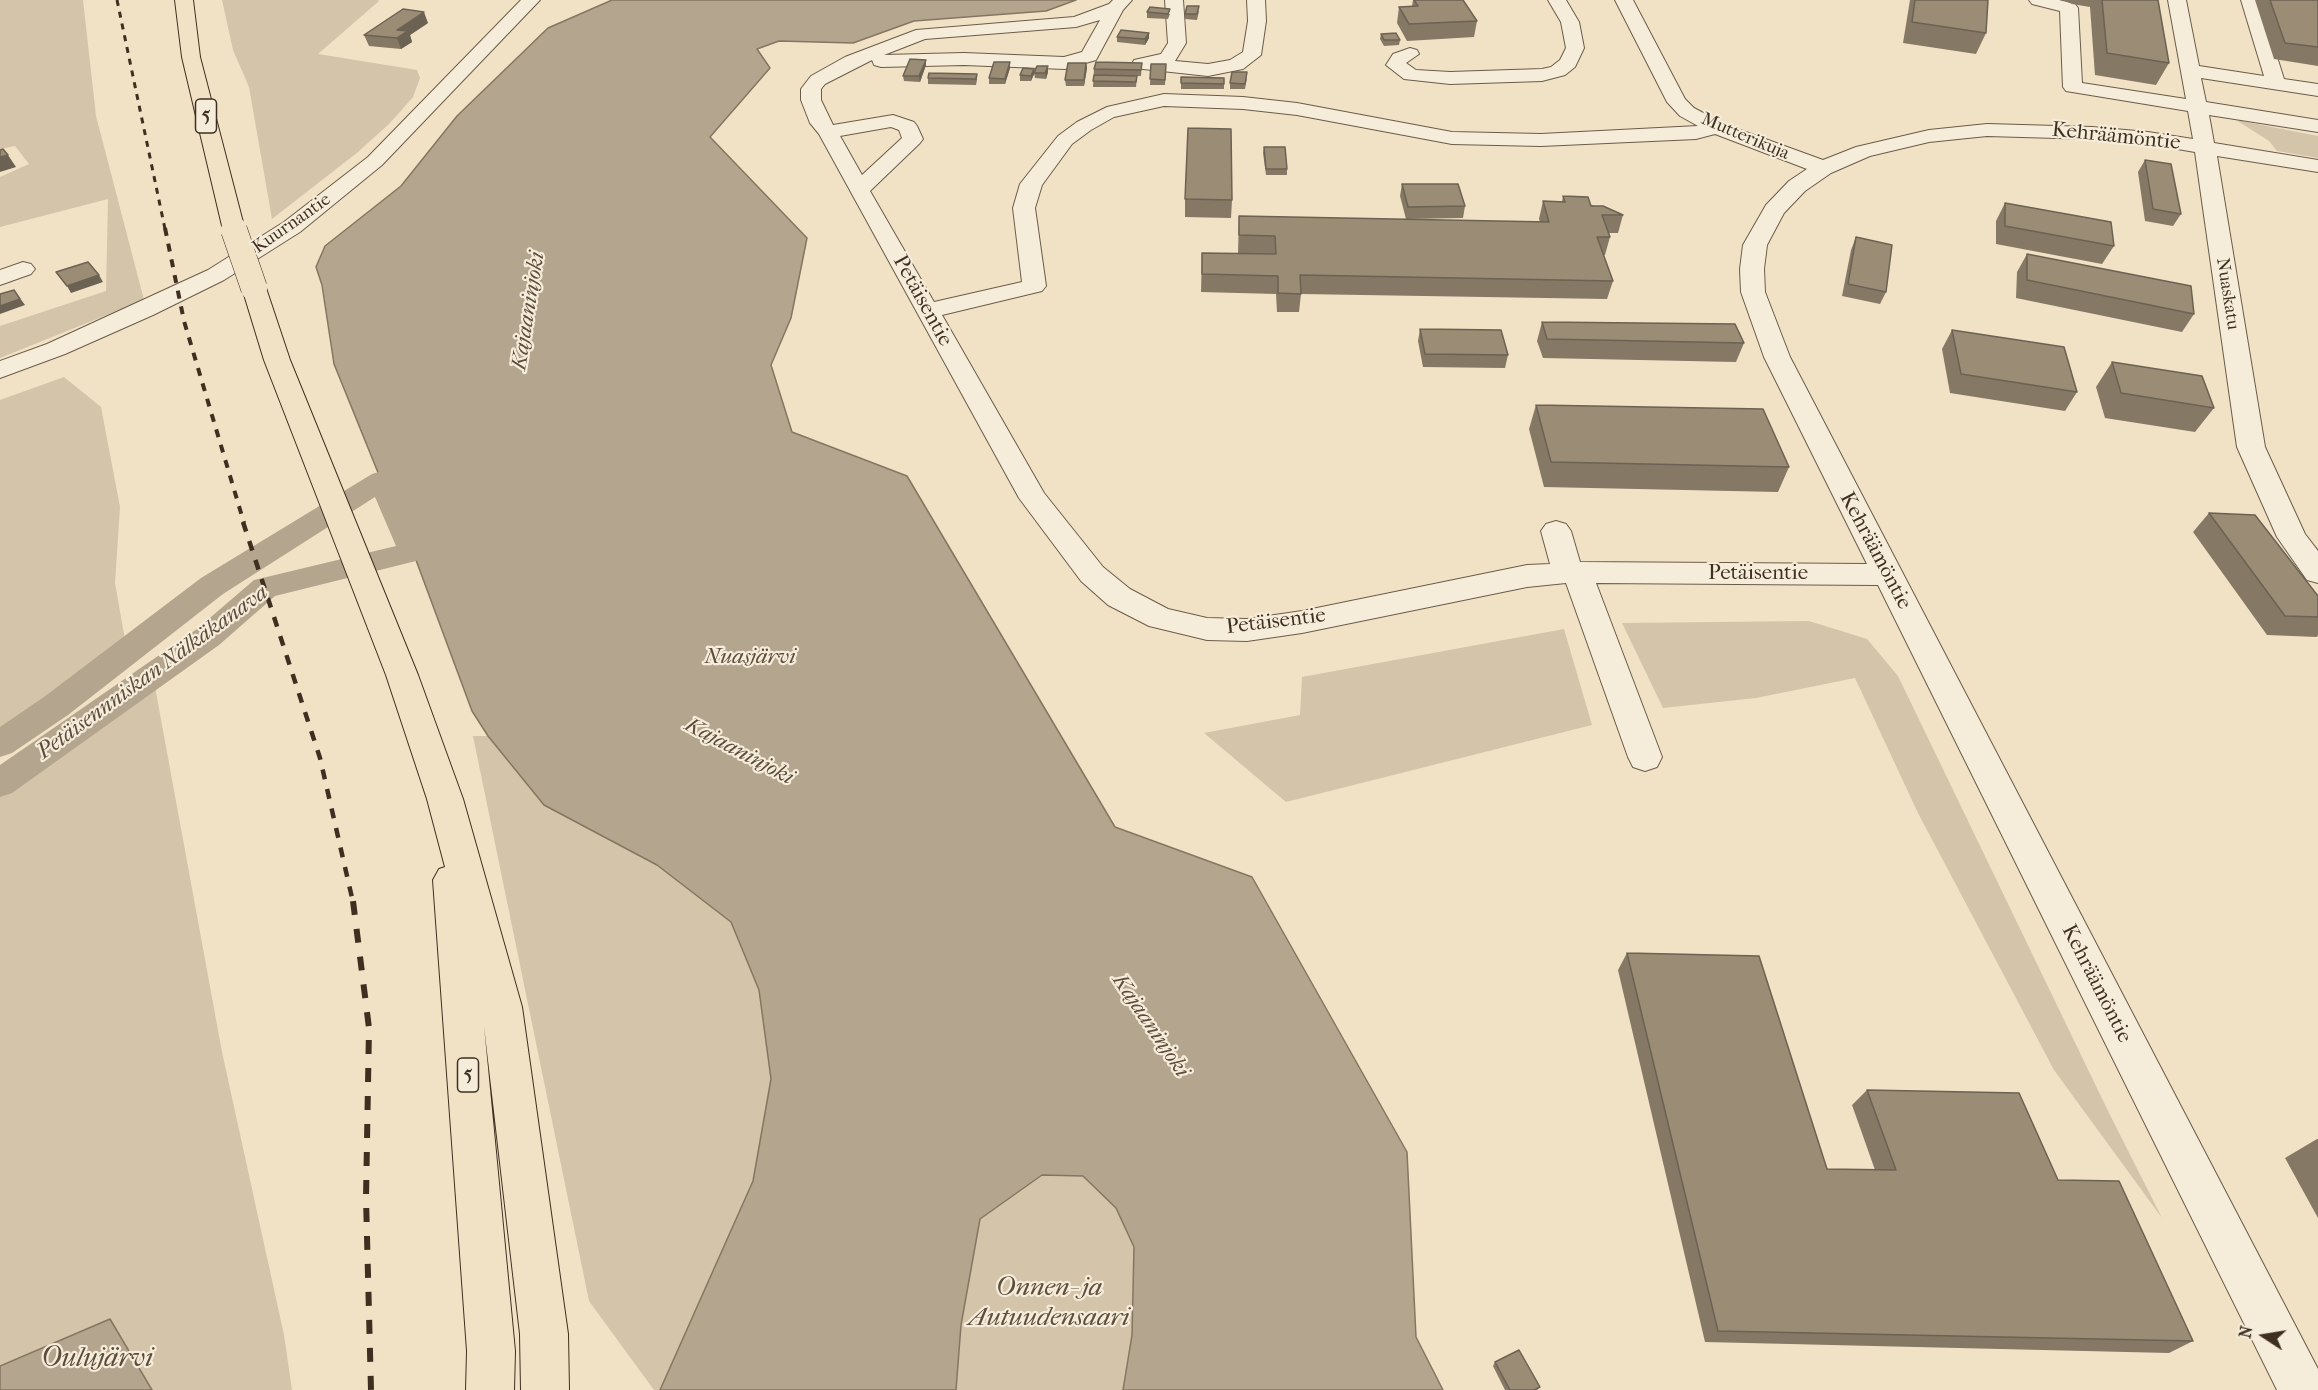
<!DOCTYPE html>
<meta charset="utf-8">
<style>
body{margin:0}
#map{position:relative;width:2318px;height:1390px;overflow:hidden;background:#f1e2c6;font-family:"IM FELL French Canon",serif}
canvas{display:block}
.north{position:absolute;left:2234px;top:1306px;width:60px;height:60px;-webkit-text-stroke:4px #f6ecda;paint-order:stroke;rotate:282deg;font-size:16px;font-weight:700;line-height:24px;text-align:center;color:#3e2f20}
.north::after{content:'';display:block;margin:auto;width:21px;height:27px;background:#3e2f20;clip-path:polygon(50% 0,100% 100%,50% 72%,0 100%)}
</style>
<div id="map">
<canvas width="2318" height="1390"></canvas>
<div class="north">N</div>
</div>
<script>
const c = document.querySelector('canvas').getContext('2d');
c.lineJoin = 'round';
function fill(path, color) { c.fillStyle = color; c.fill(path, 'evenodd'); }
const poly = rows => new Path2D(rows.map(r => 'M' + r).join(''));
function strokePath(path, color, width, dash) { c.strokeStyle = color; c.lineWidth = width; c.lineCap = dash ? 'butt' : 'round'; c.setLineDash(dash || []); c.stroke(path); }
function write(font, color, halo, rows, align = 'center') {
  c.font = font + ' "IM FELL French Canon",serif'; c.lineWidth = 4.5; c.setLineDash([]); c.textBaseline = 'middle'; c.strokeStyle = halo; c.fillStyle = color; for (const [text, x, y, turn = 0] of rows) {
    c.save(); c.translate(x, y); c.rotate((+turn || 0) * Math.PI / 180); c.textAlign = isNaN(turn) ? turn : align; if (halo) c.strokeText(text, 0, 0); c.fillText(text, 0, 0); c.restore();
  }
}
fill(poly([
 [0,0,83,0,96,116,144,300,0,358,0,326,106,291,108,199,0,227,0,177,29,164,15,146,0,149],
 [222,0,378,0,379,1,318,54,417,70,420,78,413,97,390,123,358,152,272,219,249,87,233,50],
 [2236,120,2318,136,2318,158,2277,151,2269,141],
 [64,377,101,407,120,507,115,583,127,651,56,706,0,743,0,400],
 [1809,621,1867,639,1898,676,2109,1113,2162,1218,2054,1070,1918,813,1855,678,1756,698,1663,708,1622,623],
 [1564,629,1592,725,1286,802,1204,733,1300,715,1302,677],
 [153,676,222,1052,284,1335,292,1390,152,1390,110,1320,0,1366,0,783],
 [473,736,488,736,544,805,657,865,731,922,759,990,771,1079,753,1181,660,1390,654,1390,589,1301],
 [1042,1175,1083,1176,1116,1208,1134,1247,1132,1335,1123,1390,956,1390,961,1325,980,1219]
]), '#d3c4aa');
const water = poly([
 [612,0,1076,0,1046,11,914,21,853,43,779,41,757,49,770,68,710,137,807,238,791,318,771,365,792,432,907,476,1115,827,1252,877,1407,1152,1416,1337,1443,1390,1123,1390,1132,1335,1134,1247,1116,1208,1083,1176,1042,1175,980,1219,961,1325,956,1390,660,1390,753,1181,771,1079,759,990,731,922,657,865,544,805,488,736,472,711,413,552,394,512,334,364,322,285,316,267,325,246,401,186,457,116,548,28,612,0],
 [110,1319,152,1390,0,1390,0,1366,110,1319]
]);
fill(water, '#b4a58e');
strokePath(water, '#857662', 1.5);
fill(poly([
 [382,471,392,474,396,480,428,552,424,559,275,596,219,645,12,793,0,797,0,765,197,629,254,580,396,546,375,497,223,594,68,715,12,753,0,757,0,727,44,697,201,578,372,474,382,471]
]), '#b4a58e');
const minor = poly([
 [521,0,540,0,382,165,300,232,224,280,153,315,65,354,0,378,0,361,47,344,208,270,284,222,368,157,521,0],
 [1113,0,1132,0,1123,10,1096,60,1065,69,964,65,881,67,874,65,872,60,825,84,821,89,821,100,833,125,893,115,914,122,917,126,923,139,920,143,870,191,934,302,1022,282,1013,208,1020,184,1058,136,1077,122,1107,107,1164,94,1243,97,1297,103,1452,132,1541,134,1698,126,1680,116,1667,102,1615,0,1633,0,1685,99,1694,108,1724,124,1823,160,1856,147,1929,130,1987,124,2092,127,2148,132,2193,139,2188,111,2066,91,2063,87,2060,11,2032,4,2029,0,2059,0,2075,4,2078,8,2082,83,2186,99,2168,0,2186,0,2199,66,2264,76,2241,0,2259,0,2284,79,2318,84,2318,96,2201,78,2206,102,2318,120,2318,132,2209,115,2214,143,2318,160,2318,172,2217,156,2265,447,2305,534,2318,551,2318,583,2307,580,2277,537,2237,447,2195,152,2148,144,2092,139,1987,136,1929,142,1870,156,1831,173,1805,191,1784,213,1767,245,1764,269,1765,292,1790,357,2318,1369,2318,1390,2277,1390,1878,585,1596,583,1662,757,1657,767,1645,771,1633,767,1628,757,1566,583,1527,587,1302,633,1247,641,1207,640,1149,626,1108,605,1081,581,1019,498,819,134,810,123,801,100,801,89,811,76,845,57,916,30,1074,17,1109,4,1113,0],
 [1100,20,1082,52,1064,57,964,53,884,55,925,39,1076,27,1100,20],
 [1164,106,1243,109,1297,115,1452,144,1541,146,1696,139,1715,134,1807,169,1789,181,1766,205,1743,245,1740,269,1741,292,1764,357,1867,564,1580,562,1571,531,1566,524,1556,521,1546,524,1541,531,1550,564,1527,565,1302,611,1247,619,1207,618,1168,609,1130,589,1103,567,1044,493,942,315,1042,291,1046,286,1035,208,1042,185,1072,144,1091,130,1114,117,1164,106],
 [891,127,899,130,902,138,862,175,840,136,891,127],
 [1165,0,1183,0,1186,43,1175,61,1208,64,1230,60,1243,52,1248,21,1247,0,1265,0,1266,21,1261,55,1243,69,1208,76,1134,68,1132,64,1134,60,1161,54,1168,43,1165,0],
 [1548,0,1566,0,1579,22,1584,48,1575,67,1565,75,1542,81,1450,84,1404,79,1386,65,1393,54,1410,48,1417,50,1419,54,1406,63,1416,70,1450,72,1542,69,1551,67,1560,60,1566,48,1561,22,1548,0],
 [23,262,31,264,35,269,31,274,0,285,0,270,23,262]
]);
const highway = poly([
 [175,0,193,0,200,57,245,230,242,235,234,237,226,235,223,230,182,57,175,0],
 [254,281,262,283,266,288,290,360,418,675,463,799,522,1007,568,1334,569,1390,521,1390,520,1334,484,1026,515,1351,514,1390,466,1390,467,1351,433,880,439,869,445,867,427,799,386,675,264,360,242,288,246,283,254,281]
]);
strokePath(minor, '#6b5c4a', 2);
strokePath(highway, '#3e2f20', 2);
fill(minor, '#f6ecda');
fill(highway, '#f1e2c6');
strokePath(poly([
 [117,0,165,229]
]), '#3e2f20', 3, [6, 6]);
strokePath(poly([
 [165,228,184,321,244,523]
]), '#3e2f20', 4, [8, 8]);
strokePath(poly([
 [243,522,320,758,353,902]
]), '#3e2f20', 4.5, [10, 10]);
strokePath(poly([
 [353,901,369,1028,366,1198,371,1390]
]), '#3e2f20', 6, [14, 14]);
const highwayBridge = poly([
 [234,230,254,288]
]);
strokePath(highwayBridge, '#3e2f20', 27, []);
strokePath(highwayBridge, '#f1e2c6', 26);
fill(poly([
 [1413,0,1463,0,1477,21,1474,37,1407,41,1397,23,1399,7,1412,6],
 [1910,0,1988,0,1986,33,1976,54,1903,43],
 [2063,0,2158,0,2169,63,2156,85,2095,75,2090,7,2072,4],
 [2255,0,2318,0,2318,66,2274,59],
 [1199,11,1197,20,1185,19,1185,14],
 [1147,12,1170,14,1168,19,1147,18],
 [428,23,410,35,412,42,401,49,369,46,364,35],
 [1149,33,1149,38,1145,45,1117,42,1117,37],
 [1381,34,1400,40,1399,45,1384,46,1380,39],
 [1086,63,1087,68,1084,86,1066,86,1065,80],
 [1142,63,1141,76,1137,76,1136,87,1093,87,1094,69],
 [1151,64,1166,64,1165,85,1150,85],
 [926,65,920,82,904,81,903,76],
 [1010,68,1005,84,989,84,989,78],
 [1034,69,1034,74,1031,81,1020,81,1020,75],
 [1048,72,1046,79,1035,78,1034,73],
 [977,74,977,80,976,85,928,84,928,78],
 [1181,77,1224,78,1224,89,1181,89],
 [1247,78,1245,89,1230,89,1230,83],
 [1264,147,1287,169,1287,175,1266,175,1263,153],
 [2145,160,2181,214,2173,226,2145,221,2138,172],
 [1402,184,1465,206,1463,218,1406,219,1400,196],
 [1563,196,1623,215,1618,233,1609,233,1610,237,1605,255,1603,255,1613,281,1607,299,1301,294,1299,312,1277,312,1276,294,1201,292,1202,253,1238,253,1239,216,1540,222,1539,219,1543,201,1562,202],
 [1185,199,1232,200,1231,218,1185,217],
 [2005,203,2114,246,2102,264,1996,244,1996,221],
 [1856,237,1886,292,1880,304,1842,296,1851,250],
 [2027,254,2194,314,2182,332,2016,298,2017,272],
 [1542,322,1744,343,1736,362,1543,358,1537,341],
 [1420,329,1508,355,1505,368,1423,367,1418,341],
 [1952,330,2077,392,2065,411,1950,393,1942,349],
 [2112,362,2214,408,2195,432,2105,418,2096,387],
 [1536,405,1789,467,1778,492,1544,487,1529,429],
 [2209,513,2318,596,2318,635,2317,637,2267,635,2193,532],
 [1627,953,1827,1169,1875,1170,1852,1105,1867,1090,2058,1180,2193,1341,2169,1353,1705,1342,1618,970],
 [2317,1139,2318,1139,2318,1218,2285,1158],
 [1495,1362,1540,1387,1537,1390,1505,1390,1493,1366]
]), '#857865');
fill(poly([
 [424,12,428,23,410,35,412,42,401,49,397,38,397,30],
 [1149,33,1149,38,1145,45,1145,39],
 [926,60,926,65,920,82,919,76],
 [1010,62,1010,68,1005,84,1005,79],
 [1086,63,1087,68,1084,86,1084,80],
 [1048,66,1048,72,1046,79,1045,73],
 [1034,69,1034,74,1031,81,1031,76],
 [8,155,16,167,0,172,0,157],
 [99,275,103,282,71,293,67,286],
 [14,290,25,305,0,314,0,306]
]), '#6c6253');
const building = poly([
 [1414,0,1463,0,1477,21,1409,24,1399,7,1418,6,1414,0],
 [1915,0,1988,0,1986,33,1912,22,1915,0],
 [2102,0,2158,0,2169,63,2107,53,2102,0],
 [2270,0,2318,0,2318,47,2285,43,2270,0],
 [1187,6,1199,6,1197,14,1185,14,1187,6],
 [1150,7,1170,9,1168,14,1147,12,1150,7],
 [403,9,424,12,397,30,408,31,397,38,364,35,403,9],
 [1121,30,1149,33,1145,39,1117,37,1121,30],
 [1396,33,1400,40,1384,40,1381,34,1396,33],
 [910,59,926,60,919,76,903,76,910,59],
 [994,62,1010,62,1005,79,989,78,994,62],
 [1096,62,1142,63,1141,70,1094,69,1096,62],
 [1068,63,1086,63,1084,80,1065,80,1068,63],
 [1151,64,1166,64,1165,80,1150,79,1151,64],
 [1037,66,1048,66,1045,73,1034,73,1037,66],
 [1023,68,1034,69,1031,76,1020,75,1023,68],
 [1232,72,1247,72,1245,84,1230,83,1232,72],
 [929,73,977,74,976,79,928,78,929,73],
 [1094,75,1137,76,1136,82,1093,81,1094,75],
 [1181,77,1224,78,1224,84,1181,83,1181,77],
 [1188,128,1231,129,1232,200,1185,199,1188,128],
 [1264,147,1285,147,1287,169,1266,169,1264,147],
 [3,149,8,155,0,157,0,150,3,149],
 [2145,160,2171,164,2181,214,2153,209,2145,160],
 [1402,184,1458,184,1465,206,1408,207,1402,184],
 [1563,196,1588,197,1591,206,1603,206,1623,215,1602,215,1610,237,1597,237,1613,281,1300,275,1301,294,1278,293,1278,276,1202,274,1202,253,1276,254,1275,236,1239,235,1239,216,1549,222,1543,201,1565,202,1563,196],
 [2005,203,2111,222,2114,246,2005,226,2005,203],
 [1856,237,1892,245,1886,292,1848,284,1856,237],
 [2027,254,2191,286,2194,314,2027,280,2027,254],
 [88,262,99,275,67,286,56,272,88,262],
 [14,290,20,299,0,306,0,294,14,290],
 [1542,322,1735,324,1744,343,1547,339,1542,322],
 [1420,329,1501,330,1508,355,1425,354,1420,329],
 [1952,330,2064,347,2077,392,1961,374,1952,330],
 [2112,362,2202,376,2214,408,2121,393,2112,362],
 [1536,405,1763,409,1789,467,1551,462,1536,405],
 [2209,513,2255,515,2318,596,2318,617,2285,616,2209,513],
 [1627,953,1759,956,1827,1169,1896,1170,1867,1090,2019,1093,2058,1180,2119,1181,2193,1341,1718,1331,1627,953],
 [1519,1350,1540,1387,1534,1390,1510,1390,1495,1362,1519,1350]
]);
fill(building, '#9b8c76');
strokePath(building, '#6c6253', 1.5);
write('18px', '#3e2f20', '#f6ecda', [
 ["Mutterikuja",1745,137,23],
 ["Kuurnantie",292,224,-35],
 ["Nuaskatu",2227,294,81]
]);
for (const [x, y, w] of [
 [206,116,21],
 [468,1075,21]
]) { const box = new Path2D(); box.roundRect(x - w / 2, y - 17, w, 34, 4.5); c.fillStyle = '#f6ecda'; c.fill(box); strokePath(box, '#3e2f20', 1.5); }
write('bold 20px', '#3e2f20', null, [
 ["5",206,116],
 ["5",468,1075]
]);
write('21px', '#3e2f20', '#f6ecda', [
 ["Kehräämöntie",2116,137,6],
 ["Petäisentie",922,301,61],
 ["Kehräämöntie",1875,551,62],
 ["Petäisentie",1758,574],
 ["Petäisentie",1276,622,-7],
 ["Kehräämöntie",2096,984,63]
]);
write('italic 22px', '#5c4c3c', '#f6ecda', [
 ["Kajaaninjoki",529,311,-81],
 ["Nuasjärvi",750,658],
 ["Petäisennniskan Nälkäkanava",153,673,-36],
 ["Kajaaninjoki",739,752,28],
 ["Kajaaninjoki",1150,1026,56]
]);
write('italic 26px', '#5c4d3c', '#f6ecda', [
 ["Onnen- ja",1049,1289],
 ["Autuudensaari",1049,1319]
]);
write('italic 27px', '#5c4c3c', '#f6ecda', [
 ["Oulujärvi",97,1359]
]);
</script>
